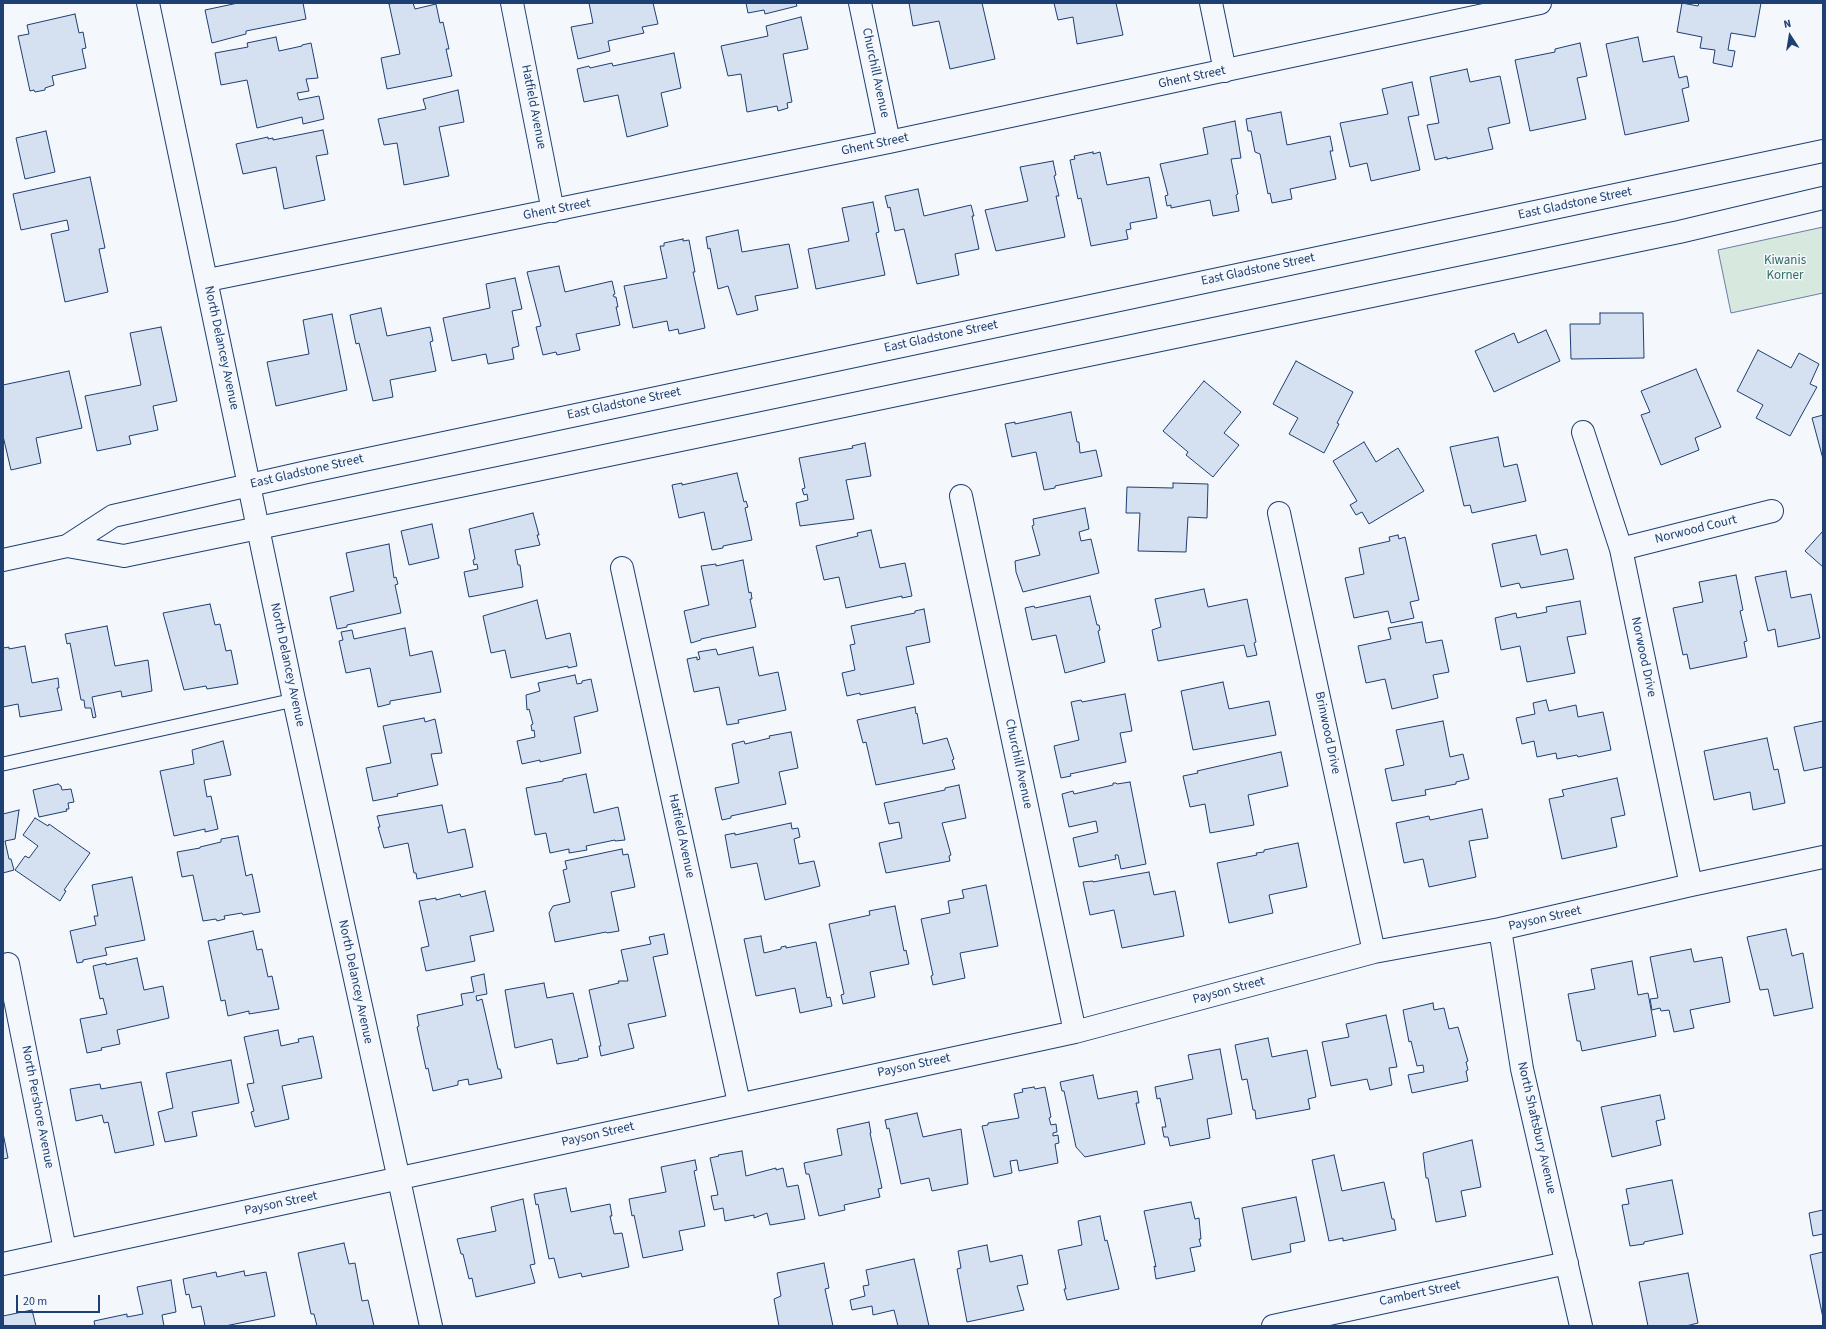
<!DOCTYPE html>
<style>
body{margin:0}
#map{position:relative;width:1826px;height:1329px;overflow:hidden;background:#f4f7fb;font-family:"Source Sans 3",sans-serif}
canvas{display:block}
.frame{position:absolute;inset:0;border:4px solid #1d3f73;pointer-events:none}
.north{position:absolute;left:1770px;top:16px;width:40px;height:40px;-webkit-text-stroke:3px #f4f7fb;paint-order:stroke;rotate:348deg;font-size:11px;font-weight:700;line-height:16px;text-align:center;color:#1d3f73}
.north::after{content:'';display:block;margin:auto;width:14px;height:18px;background:#1d3f73;clip-path:polygon(50% 0,100% 100%,50% 72%,0 100%)}
.scale{position:absolute;left:16px;top:1295px;width:84px;height:18px;box-sizing:border-box;border:2px solid #1d3f73;border-top:0;padding-left:5px;font-size:12px;line-height:14px;white-space:nowrap;color:#1d3f73;-webkit-text-stroke:3px #f4f7fb;paint-order:stroke}
</style>
<div id="map">
<canvas width="1826" height="1329"></canvas>
<div class="frame"></div>
<div class="north">N</div>
<div class="scale">20 m</div>
</div>
<script>
const c = document.querySelector('canvas').getContext('2d');
c.lineJoin = 'round';
function fill(path, color) { c.fillStyle = color; c.fill(path, 'evenodd'); }
const poly = rows => new Path2D(rows.map(r => 'M' + r).join(''));
function strokePath(path, color, width, dash) { c.strokeStyle = color; c.lineWidth = width; c.lineCap = dash ? 'butt' : 'round'; c.setLineDash(dash || []); c.stroke(path); }
function write(font, color, halo, rows, align = 'center') {
  c.font = font + ' "Source Sans 3",sans-serif'; c.lineWidth = 3; c.setLineDash([]); c.textBaseline = 'middle'; c.strokeStyle = halo; c.fillStyle = color; for (const [text, x, y, turn = 0] of rows) {
    c.save(); c.translate(x, y); c.rotate((+turn || 0) * Math.PI / 180); c.textAlign = isNaN(turn) ? turn : align; if (halo) c.strokeText(text, 0, 0); c.fillText(text, 0, 0); c.restore();
  }
}
const green = poly([
 [1823,227,1823,293,1731,313,1718,250,1823,227]
]);
fill(green, '#d7e8df');
strokePath(green, '#687fa3', 1);
const building = poly([
 [238,3,303,3,306,19,246,31,246,34,212,43,205,10,238,3],
 [394,3,413,3,415,9,436,4,440,23,443,22,449,49,446,49,452,76,387,89,381,58,400,54,389,4,394,3],
 [589,3,653,3,658,24,642,27,644,33,608,41,610,51,578,59,571,27,593,23,589,3],
 [746,3,796,3,797,6,765,14,764,10,748,13,746,3],
 [909,3,982,3,995,59,950,69,939,21,913,26,909,3],
 [1054,3,1116,3,1123,35,1077,44,1073,17,1058,20,1054,3],
 [1682,3,1698,6,1699,3,1761,3,1755,37,1731,33,1728,50,1735,51,1732,67,1713,63,1715,50,1700,48,1702,37,1677,32,1682,3],
 [75,14,79,33,83,32,86,48,82,49,86,68,52,76,54,85,45,88,45,90,35,92,34,90,30,91,18,36,29,34,27,25,75,14],
 [801,17,808,49,783,54,792,102,787,103,788,108,778,111,777,106,747,112,741,74,728,76,721,46,768,36,766,26,801,17],
 [276,37,279,51,302,46,302,45,311,43,318,78,306,79,309,91,297,93,299,100,319,96,324,119,303,124,302,117,257,128,247,80,221,85,215,53,248,47,247,43,276,37],
 [1638,37,1643,62,1674,56,1679,78,1687,76,1689,87,1682,89,1689,121,1625,135,1606,44,1638,37],
 [1580,43,1587,76,1577,78,1586,119,1530,131,1515,60,1555,52,1555,49,1580,43],
 [674,53,681,88,661,93,668,126,627,137,618,95,584,102,577,69,589,66,590,68,612,63,613,66,674,53],
 [1467,69,1470,82,1500,76,1510,123,1488,128,1493,149,1447,159,1447,157,1435,160,1427,125,1439,123,1430,77,1467,69],
 [1412,82,1419,115,1408,117,1420,170,1371,181,1367,163,1350,167,1340,123,1388,114,1382,89,1412,82],
 [458,90,464,122,439,127,449,176,404,185,397,143,384,145,378,119,426,109,423,99,458,90],
 [1281,112,1287,145,1330,136,1333,151,1330,151,1336,179,1290,189,1292,199,1272,203,1270,193,1268,194,1260,154,1255,152,1251,131,1248,131,1246,119,1281,112],
 [1235,121,1241,158,1231,159,1238,194,1236,195,1239,211,1213,216,1210,200,1171,208,1171,205,1167,206,1165,196,1168,195,1160,164,1208,154,1203,128,1235,121],
 [323,130,328,154,316,156,325,200,284,209,276,167,243,174,236,144,268,137,268,139,273,138,273,140,323,130],
 [46,131,55,172,25,179,16,138,46,131],
 [1093,152,1093,154,1100,152,1107,185,1149,177,1157,218,1130,223,1131,229,1126,230,1128,239,1091,246,1081,198,1078,199,1070,160,1075,159,1074,156,1093,152],
 [1053,161,1056,175,1054,176,1059,196,1056,196,1065,237,996,251,985,210,1028,201,1020,167,1053,161],
 [90,177,105,248,99,249,108,292,65,302,51,234,69,230,67,220,21,230,13,194,90,177],
 [918,189,924,216,971,205,974,216,972,216,979,249,955,254,959,275,917,284,904,229,895,231,890,207,888,208,885,196,918,189],
 [873,202,879,232,876,233,885,275,816,289,808,249,849,241,842,208,873,202],
 [738,230,742,252,789,244,798,288,755,296,758,310,737,315,728,286,718,289,710,248,708,249,706,237,738,230],
 [683,239,683,241,689,240,695,272,693,272,705,328,679,334,678,329,669,331,667,321,633,328,624,286,667,278,660,246,664,246,664,243,683,239],
 [559,266,565,292,612,281,615,294,613,295,614,297,616,297,618,307,616,307,620,325,576,334,580,350,557,355,556,352,543,355,536,327,541,326,527,272,559,266],
 [515,278,522,309,512,311,519,346,512,348,514,359,488,364,486,354,452,361,443,318,490,308,486,284,515,278],
 [381,308,387,336,430,327,433,341,430,342,436,371,390,380,393,397,373,401,359,343,356,344,350,315,381,308],
 [1600,313,1643,313,1644,358,1571,359,1570,324,1600,324,1600,313],
 [332,314,347,390,276,406,267,362,309,354,303,320,332,314],
 [161,327,177,401,153,406,158,430,129,436,131,444,97,451,85,396,141,385,130,333,161,327],
 [1546,330,1560,361,1494,392,1475,351,1514,333,1518,343,1546,330],
 [1758,350,1791,368,1799,353,1819,364,1810,384,1817,387,1790,436,1756,418,1763,405,1737,391,1758,350],
 [1296,361,1353,392,1337,423,1339,424,1324,453,1289,434,1298,418,1273,404,1296,361],
 [1696,369,1721,427,1695,438,1699,450,1661,465,1641,415,1650,412,1641,391,1696,369],
 [69,371,82,428,36,438,41,463,11,470,3,436,3,385,69,371],
 [1204,381,1241,412,1224,433,1239,445,1213,477,1186,455,1188,452,1163,431,1204,381],
 [1071,412,1077,442,1079,442,1080,453,1096,450,1102,476,1055,486,1055,488,1044,490,1036,452,1012,457,1005,424,1015,422,1015,424,1071,412],
 [1823,415,1823,459,1812,418,1823,415],
 [1498,437,1504,467,1517,464,1526,501,1472,513,1470,505,1464,506,1450,447,1498,437],
 [1364,442,1376,462,1398,448,1424,491,1369,524,1362,512,1356,515,1350,505,1357,501,1333,461,1364,442],
 [865,443,871,476,846,480,854,519,800,526,796,503,808,500,807,494,804,495,802,489,805,488,799,458,853,448,852,446,865,443],
 [737,473,744,502,746,501,748,507,745,508,752,540,723,546,723,548,712,550,704,512,679,518,672,485,682,483,682,485,737,473],
 [1173,483,1208,484,1207,518,1188,517,1186,552,1138,551,1140,513,1126,513,1127,487,1173,488,1173,483],
 [1085,508,1089,529,1079,532,1081,541,1091,539,1099,573,1023,592,1016,572,1015,561,1040,555,1032,526,1034,525,1033,519,1085,508],
 [533,513,539,535,537,535,540,545,515,550,518,565,520,565,523,587,469,597,464,572,478,569,477,564,474,565,473,560,475,559,469,529,533,513],
 [432,524,439,558,409,565,401,531,432,524],
 [871,530,880,568,905,563,912,596,902,598,902,596,846,608,839,577,824,580,816,546,858,536,857,533,871,530],
 [1823,531,1823,567,1805,551,1823,531],
 [1398,535,1399,539,1405,537,1419,600,1410,602,1414,618,1391,623,1388,611,1354,618,1345,578,1364,574,1359,548,1390,541,1389,537,1398,535],
 [1536,535,1541,555,1567,549,1574,579,1521,588,1519,583,1501,587,1492,544,1536,535],
 [389,544,394,578,396,577,398,584,395,585,401,613,347,625,347,627,337,629,330,597,354,591,346,553,389,544],
 [743,560,749,593,751,592,752,599,750,599,756,627,701,639,701,640,691,643,684,611,709,605,701,566,716,564,716,566,743,560],
 [1786,571,1791,598,1811,594,1820,638,1778,647,1775,629,1768,631,1755,577,1786,571],
 [1736,575,1743,610,1740,611,1747,641,1744,642,1747,657,1690,669,1687,654,1683,655,1673,608,1703,602,1699,582,1736,575],
 [1204,589,1208,607,1247,599,1256,642,1254,643,1257,655,1247,657,1244,645,1158,661,1152,630,1161,627,1155,599,1204,589],
 [1090,596,1097,625,1099,625,1100,630,1098,631,1105,662,1065,673,1056,635,1032,640,1025,608,1034,606,1035,608,1090,596],
 [537,600,546,639,570,633,577,666,568,668,568,666,511,678,505,650,491,653,483,616,537,600],
 [1580,601,1586,634,1567,637,1575,673,1527,682,1520,646,1501,650,1495,618,1516,613,1517,618,1547,612,1546,607,1580,601],
 [210,604,215,625,220,624,226,651,231,650,238,684,207,689,206,686,184,690,163,613,210,604],
 [924,609,930,642,906,647,914,684,860,695,860,693,847,696,842,673,855,670,850,645,855,644,851,626,915,613,915,611,924,609],
 [1422,622,1426,643,1442,640,1449,672,1433,675,1438,698,1392,709,1385,679,1366,683,1358,646,1391,639,1388,628,1422,622],
 [107,626,115,666,148,660,152,691,122,697,121,691,92,697,96,717,93,718,91,708,85,708,84,700,81,700,70,643,67,644,65,634,107,626],
 [405,628,410,656,432,651,441,692,390,701,390,704,378,707,370,668,346,673,339,641,343,640,341,632,352,630,354,639,405,628],
 [25,646,32,683,58,678,59,688,57,688,62,710,20,717,18,704,3,707,3,648,9,647,9,649,25,646],
 [753,647,759,676,778,672,786,710,738,720,739,723,727,725,719,687,694,692,687,659,697,657,697,660,700,659,698,652,716,649,718,655,753,647],
 [575,675,577,684,582,683,582,681,591,679,598,711,574,717,581,753,540,762,540,760,522,764,517,741,535,737,534,730,532,731,531,725,533,724,529,709,527,710,526,695,540,691,538,683,575,675],
 [1223,682,1229,709,1269,701,1276,735,1193,750,1181,691,1223,682],
 [1125,694,1132,731,1120,733,1126,762,1070,774,1071,776,1061,778,1054,746,1079,740,1071,702,1081,700,1082,702,1125,694],
 [1546,700,1549,711,1576,705,1578,717,1603,712,1611,750,1578,757,1577,755,1557,759,1556,753,1537,757,1534,741,1522,744,1516,718,1535,714,1533,703,1546,700],
 [915,707,916,714,917,713,923,744,947,738,954,759,952,760,955,769,876,785,866,742,863,743,857,720,915,707],
 [424,718,425,722,435,719,442,753,431,754,438,785,397,794,398,796,373,801,366,768,391,763,383,726,424,718],
 [1443,721,1450,757,1463,754,1469,779,1456,782,1456,784,1425,790,1426,795,1392,801,1385,769,1404,765,1396,730,1443,721],
 [1823,721,1823,767,1804,771,1794,727,1823,721],
 [791,732,798,768,779,772,786,804,731,816,731,818,722,820,715,788,739,783,732,744,744,741,745,744,770,738,769,736,791,732],
 [1767,738,1774,770,1778,769,1785,803,1753,810,1750,792,1714,800,1704,751,1767,738],
 [223,741,231,775,204,780,207,797,211,796,218,829,205,832,205,829,174,836,160,771,194,764,192,750,223,741],
 [1281,752,1288,786,1248,795,1254,825,1210,833,1205,804,1190,807,1183,776,1198,773,1197,771,1281,752],
 [586,774,594,813,618,807,625,840,615,841,615,840,586,846,587,850,569,853,569,849,550,853,546,833,535,835,526,788,563,781,563,779,586,774],
 [1617,778,1625,815,1611,818,1617,847,1562,859,1549,799,1564,796,1562,790,1617,778],
 [1130,782,1146,864,1121,869,1118,855,1115,855,1116,859,1079,867,1073,838,1098,832,1096,821,1069,827,1062,794,1073,791,1074,794,1113,785,1113,783,1116,783,1117,784,1130,782],
 [58,784,61,786,62,790,71,789,74,802,68,803,69,809,66,809,67,811,39,817,33,790,58,784],
 [959,785,966,818,942,823,951,855,949,856,950,861,886,873,879,843,902,838,899,822,889,824,884,803,945,790,945,788,959,785],
 [442,805,448,833,465,829,473,867,417,879,416,873,414,873,408,843,384,848,378,827,380,827,377,816,442,805],
 [1482,809,1488,838,1469,841,1476,877,1429,887,1423,859,1404,863,1396,823,1429,816,1430,820,1482,809],
 [19,810,15,839,5,841,9,859,11,859,14,870,3,873,3,814,19,810],
 [35,818,48,826,49,824,90,853,64,890,66,891,60,901,15,870,25,856,29,858,38,846,23,835,35,818],
 [791,823,792,829,798,828,800,837,794,839,799,864,814,861,820,886,765,900,757,863,731,868,725,835,735,833,735,835,791,823],
 [238,836,246,876,252,874,260,912,243,915,242,913,224,916,225,919,217,921,216,919,203,921,193,875,182,877,177,852,200,848,200,847,221,842,221,839,238,836],
 [1298,843,1307,887,1269,895,1273,913,1229,923,1217,863,1257,855,1256,853,1264,852,1264,850,1298,843],
 [622,849,623,855,628,854,635,887,611,892,619,931,607,933,606,932,555,942,549,913,553,906,570,902,563,870,567,869,565,861,622,849],
 [1149,872,1154,895,1175,891,1184,936,1122,948,1114,910,1090,915,1083,882,1093,881,1093,882,1149,872],
 [132,877,145,940,105,948,107,955,83,960,83,962,77,963,70,931,96,925,94,916,98,916,92,885,132,877],
 [986,885,998,946,960,953,965,978,933,985,931,976,933,975,921,919,950,913,948,901,964,898,962,890,986,885],
 [485,891,494,931,470,936,475,961,426,971,421,948,429,946,419,901,436,898,436,900,460,894,461,897,485,891],
 [895,906,904,951,906,950,909,964,870,972,875,997,843,1004,841,995,844,994,829,924,870,915,869,911,895,906],
 [1786,929,1792,956,1803,953,1813,1008,1774,1016,1768,989,1760,990,1747,937,1786,929],
 [253,931,257,950,262,949,268,977,272,976,279,1009,249,1014,249,1011,228,1016,225,1000,221,1001,208,941,253,931],
 [664,934,668,954,653,957,666,1016,628,1024,634,1048,601,1056,599,1046,601,1046,589,990,619,983,618,981,628,981,621,950,651,944,649,937,664,934],
 [761,936,764,953,781,949,781,947,786,946,786,948,816,942,827,998,830,997,832,1006,800,1013,795,988,756,996,744,939,761,936],
 [1691,949,1694,962,1722,957,1730,1002,1690,1010,1694,1028,1674,1032,1669,1010,1661,1011,1660,1008,1652,1010,1650,999,1658,998,1650,957,1691,949],
 [137,958,144,990,163,986,169,1018,117,1030,120,1044,101,1048,102,1050,87,1053,80,1019,107,1014,103,998,100,999,93,966,106,963,106,965,137,958],
 [1632,961,1638,995,1648,993,1656,1036,1582,1051,1580,1041,1577,1041,1568,994,1595,989,1591,969,1632,961],
 [484,974,487,994,476,996,477,1001,482,999,498,1069,500,1069,502,1078,469,1085,468,1079,458,1081,458,1085,433,1091,428,1068,426,1069,417,1027,419,1026,417,1015,463,1005,461,994,474,992,471,977,484,974],
 [544,983,547,998,573,993,588,1057,578,1059,579,1060,557,1064,552,1039,515,1048,505,990,544,983],
 [1433,1003,1434,1010,1444,1008,1449,1029,1458,1027,1468,1061,1466,1062,1468,1070,1466,1071,1468,1081,1412,1093,1408,1075,1424,1072,1423,1065,1417,1066,1411,1041,1409,1042,1403,1010,1433,1003],
 [1386,1015,1397,1067,1389,1068,1392,1085,1370,1090,1367,1079,1331,1086,1322,1042,1349,1037,1346,1024,1386,1015],
 [278,1030,281,1046,299,1042,298,1039,313,1036,322,1078,282,1086,289,1119,255,1127,251,1112,254,1111,247,1084,254,1083,244,1037,278,1030],
 [1268,1038,1272,1057,1307,1050,1316,1097,1308,1099,1310,1109,1256,1119,1255,1110,1253,1110,1247,1079,1242,1080,1235,1045,1268,1038],
 [1220,1049,1232,1114,1207,1119,1210,1138,1170,1146,1168,1137,1164,1137,1162,1127,1166,1127,1160,1098,1157,1099,1155,1087,1193,1079,1188,1055,1220,1049],
 [231,1060,239,1103,192,1112,197,1136,165,1142,158,1112,173,1108,166,1073,231,1060],
 [1093,1075,1098,1099,1137,1091,1139,1103,1136,1103,1145,1144,1085,1157,1076,1147,1064,1091,1062,1091,1060,1082,1093,1075],
 [141,1082,154,1145,115,1153,108,1122,104,1123,102,1115,76,1121,70,1089,100,1084,101,1089,141,1082],
 [1034,1087,1035,1089,1045,1087,1051,1117,1049,1118,1051,1125,1056,1124,1057,1132,1053,1133,1053,1136,1058,1135,1059,1143,1055,1144,1058,1163,1019,1171,1017,1160,1010,1161,1012,1173,994,1177,982,1126,988,1125,988,1123,1019,1118,1014,1094,1023,1092,1022,1089,1034,1087],
 [1660,1095,1665,1119,1656,1121,1661,1145,1612,1157,1601,1107,1660,1095],
 [917,1113,923,1137,961,1129,968,1184,932,1191,929,1178,901,1184,889,1128,887,1129,885,1120,917,1113],
 [869,1122,871,1133,870,1133,882,1188,878,1189,880,1197,844,1205,845,1210,819,1216,809,1174,806,1174,804,1163,842,1155,837,1129,869,1122],
 [3,1133,8,1158,3,1159,3,1133],
 [1472,1140,1481,1187,1461,1191,1466,1216,1436,1222,1428,1178,1426,1178,1423,1153,1472,1140],
 [742,1151,746,1176,776,1168,776,1170,783,1168,787,1187,798,1185,805,1219,770,1225,767,1213,754,1218,754,1215,725,1221,723,1208,714,1210,711,1196,718,1195,710,1158,719,1156,718,1155,742,1151],
 [1334,1155,1342,1191,1384,1182,1392,1219,1394,1219,1396,1230,1343,1241,1343,1238,1329,1241,1312,1160,1334,1155],
 [695,1160,697,1170,694,1171,705,1226,679,1231,683,1250,643,1258,634,1215,632,1216,629,1199,666,1192,661,1167,695,1160],
 [1672,1180,1683,1234,1644,1242,1644,1244,1630,1246,1622,1205,1629,1204,1626,1189,1672,1180],
 [566,1188,571,1212,610,1204,612,1216,610,1216,614,1234,622,1233,629,1267,582,1277,581,1273,559,1278,554,1258,549,1259,538,1204,536,1205,534,1194,566,1188],
 [1296,1197,1305,1241,1290,1244,1291,1252,1252,1260,1242,1208,1296,1197],
 [523,1199,535,1264,530,1265,535,1283,476,1297,472,1278,469,1279,463,1254,461,1254,457,1239,496,1231,491,1207,523,1199],
 [1191,1202,1195,1219,1199,1218,1201,1239,1199,1239,1201,1246,1190,1248,1195,1271,1156,1279,1154,1266,1156,1267,1144,1211,1191,1202],
 [1823,1210,1823,1234,1813,1236,1809,1213,1823,1210],
 [1100,1216,1105,1241,1107,1240,1119,1289,1067,1300,1064,1289,1066,1289,1058,1250,1082,1245,1078,1221,1100,1216],
 [344,1243,349,1264,355,1263,362,1301,368,1300,374,1326,317,1326,314,1314,311,1314,298,1253,344,1243],
 [987,1245,990,1262,1022,1255,1028,1284,1017,1286,1024,1310,967,1322,957,1269,961,1268,958,1251,987,1245],
 [1823,1252,1823,1318,1810,1255,1823,1252],
 [914,1259,929,1326,898,1326,894,1310,873,1315,872,1306,852,1310,850,1300,865,1296,863,1286,869,1285,866,1270,914,1259],
 [824,1263,829,1288,825,1289,833,1326,779,1326,774,1299,781,1296,777,1273,824,1263],
 [244,1271,245,1276,266,1272,275,1316,225,1326,205,1326,201,1306,192,1308,189,1294,186,1295,183,1279,216,1272,217,1277,244,1271],
 [1688,1273,1698,1323,1686,1326,1648,1326,1639,1282,1688,1273],
 [171,1280,176,1312,162,1315,164,1326,95,1326,94,1321,127,1314,127,1317,143,1314,137,1287,171,1280],
 [32,1310,36,1326,3,1326,3,1316,32,1310]
]);
fill(building, '#d5e0f0');
strokePath(building, '#1d3f73', 1);
const service = poly([
 [3,764,294,700]
]);
const minor = poly([
 [148,3,294,700,431,1326],
 [512,3,553,211],
 [860,3,889,142],
 [1211,3,1225,71],
 [208,280,889,142,1540,3],
 [1583,432,1621,549,1691,885],
 [961,496,1075,1032],
 [1279,513,1374,952],
 [1621,549,1772,511],
 [622,568,739,1103],
 [1500,929,1522,1069,1581,1326],
 [8,964,65,1250],
 [3,1264,1075,1032,1374,952,1500,929,1691,885,1823,857],
 [1273,1326,1567,1263]
]);
const tertiary = poly([
 [67,546,124,556,1679,232,1823,198],
 [3,560,67,546,113,516,307,472,1823,151]
]);
strokePath(service, '#1d3f73', 15);
strokePath(minor, '#1d3f73', 24);
strokePath(tertiary, '#1d3f73', 24);
strokePath(service, '#f4f7fb', 13);
strokePath(minor, '#f4f7fb', 22);
strokePath(tertiary, '#f4f7fb', 22);
write('13px', '#1d3f73', '#f4f7fb', [
 ["Churchill Avenue",875,73,78],
 ["Ghent Street",1192,78,-12],
 ["Hatfield Avenue",533,107,79],
 ["Ghent Street",875,145,-12],
 ["East Gladstone Street",1575,204,-12],
 ["Ghent Street",557,210,-11],
 ["East Gladstone Street",1258,270,-12],
 ["East Gladstone Street",941,337,-12],
 ["North Delancey Avenue",221,348,78],
 ["East Gladstone Street",624,404,-12],
 ["East Gladstone Street",307,472,-13],
 ["Norwood Court",1696,530,-14],
 ["Norwood Drive",1643,657,78],
 ["North Delancey Avenue",287,665,78],
 ["Brinwood Drive",1327,733,78],
 ["Churchill Avenue",1018,764,78],
 ["Hatfield Avenue",681,836,78],
 ["Payson Street",1545,919,-13],
 ["North Delancey Avenue",355,982,78],
 ["Payson Street",1229,991,-15],
 ["Payson Street",914,1066,-12],
 ["North Pershore Avenue",37,1107,79],
 ["North Shaftsbury Avenue",1536,1128,77],
 ["Payson Street",598,1135,-13],
 ["Payson Street",281,1204,-12],
 ["Cambert Street",1420,1294,-12]
]);
write('13px', '#2c6c60', '#f4f7fb', [
 ["Kiwanis",1785,261],
 ["Korner",1785,276]
]);
</script>
